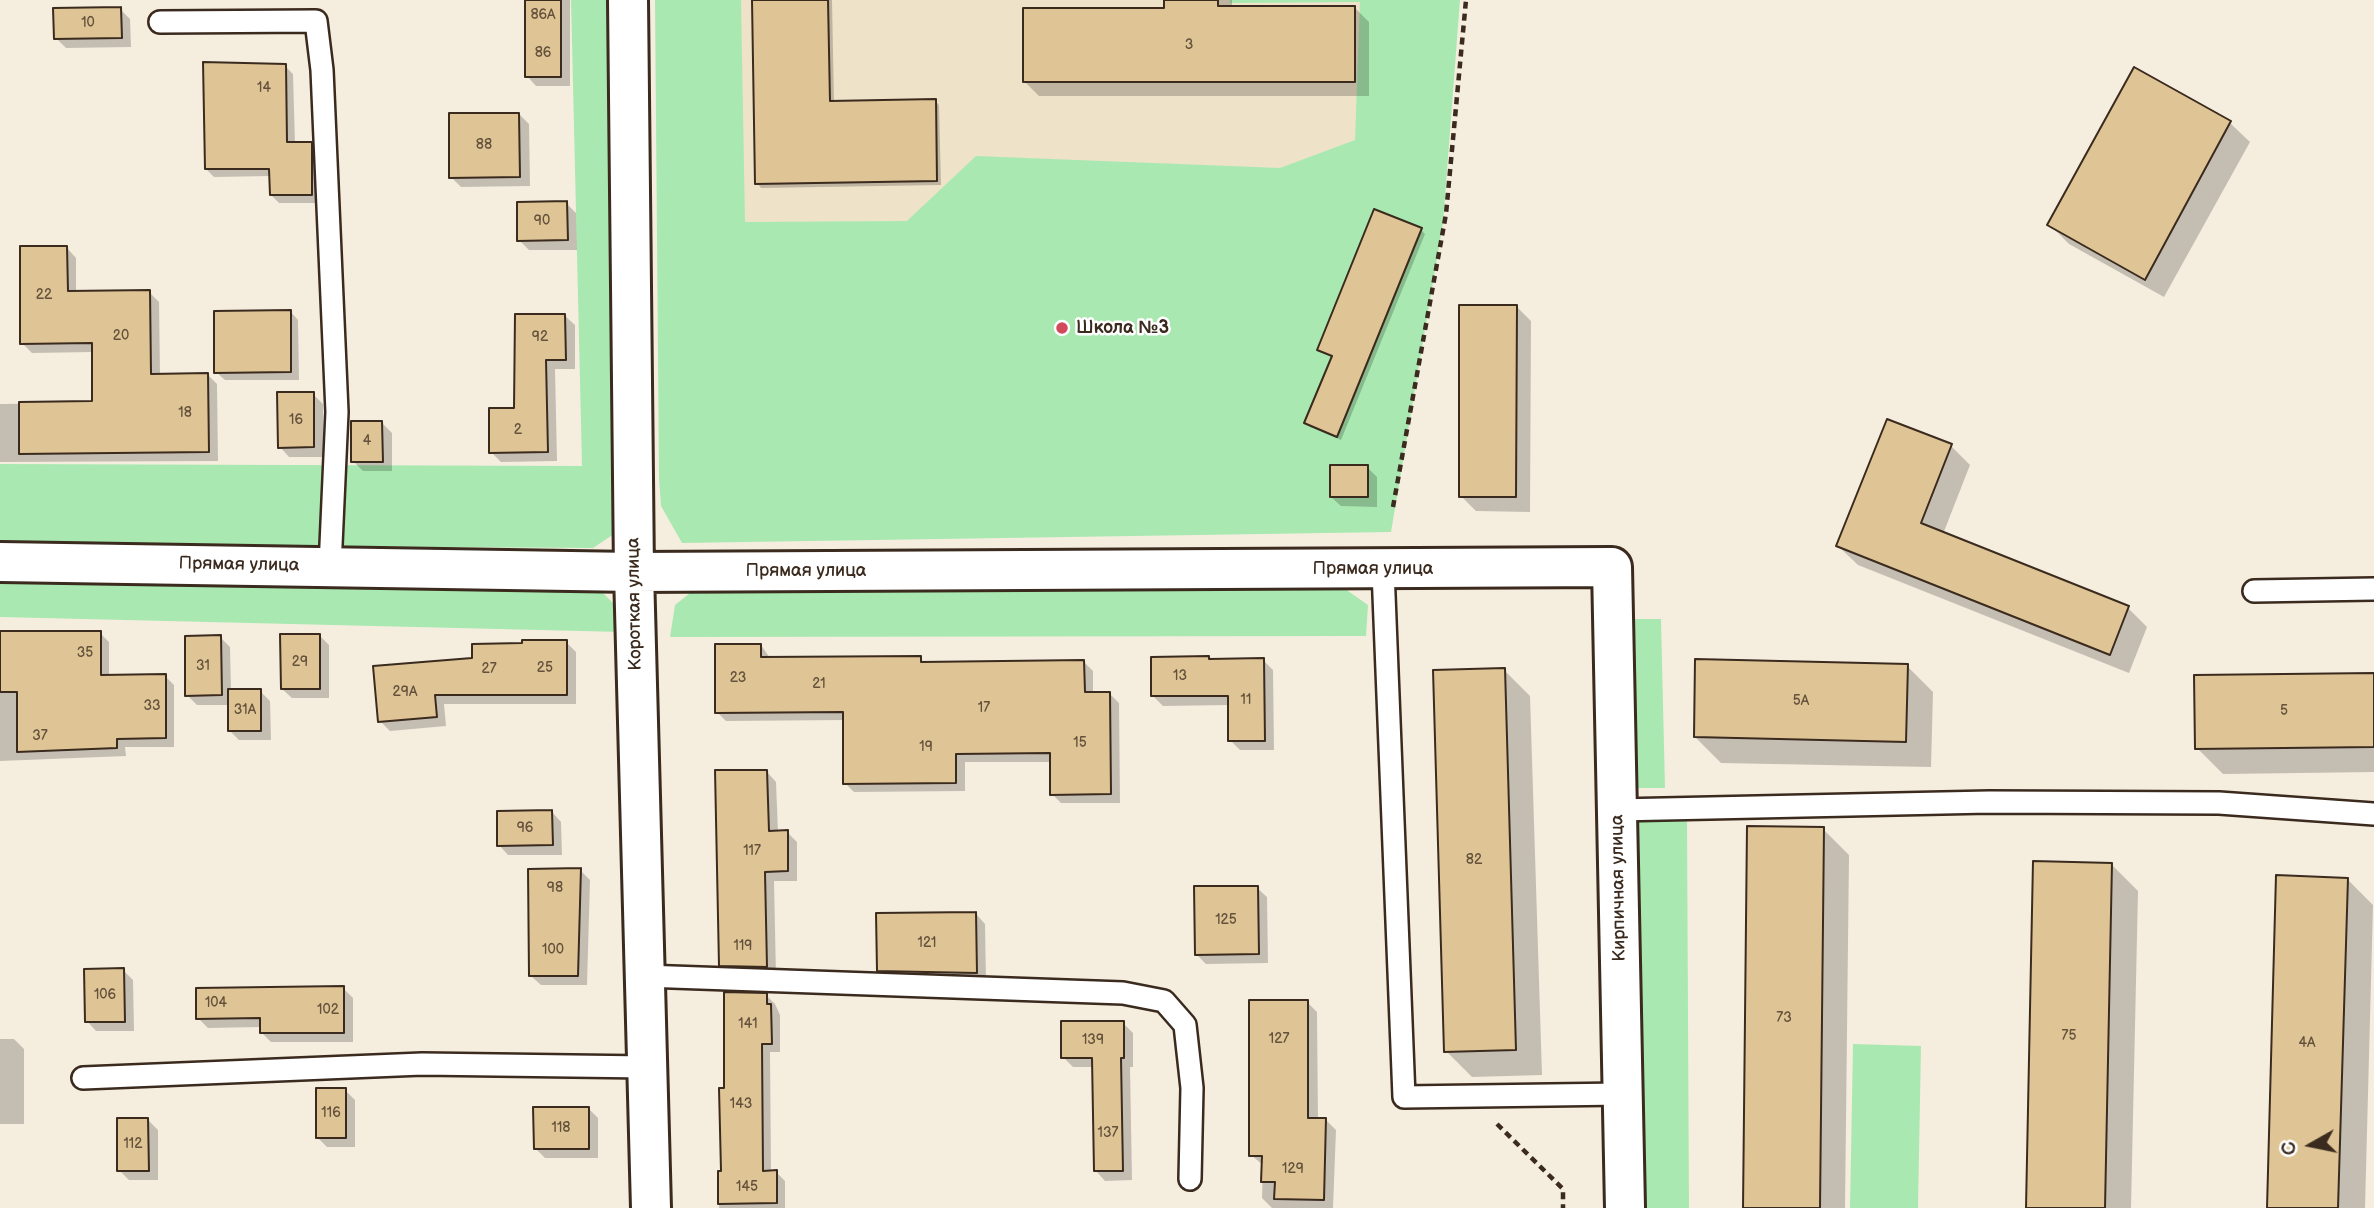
<!DOCTYPE html>
<meta charset="utf-8">
<style>
body{margin:0}
#map{position:relative;width:2374px;height:1208px;overflow:hidden;background:#f5eedf;font-family:"Balsamiq Sans",sans-serif}
canvas{display:block}
.north{position:absolute;left:2276px;top:1110px;width:70px;height:70px;-webkit-text-stroke:5px #fff;paint-order:stroke;rotate:261deg;font-size:19px;font-weight:700;line-height:28px;text-align:center;color:#3b2a1e}
.north::after{content:'';display:block;margin:auto;width:24px;height:32px;background:#3b2a1e;clip-path:polygon(50% 0,100% 100%,50% 72%,0 100%)}
</style>
<div id="map">
<canvas width="2374" height="1208"></canvas>
<div class="north">С</div>
</div>
<script>
const c = document.querySelector('canvas').getContext('2d');
c.lineJoin = 'round';
function fill(path, color) { c.fillStyle = color; c.fill(path, 'evenodd'); }
const poly = rows => new Path2D(rows.map(r => 'M' + r).join(''));
function strokePath(path, color, width, dash) { c.strokeStyle = color; c.lineWidth = width; c.lineCap = dash ? 'butt' : 'round'; c.setLineDash(dash || []); c.stroke(path); }
function write(font, color, halo, rows, align = 'center') {
  c.font = font + ' "Balsamiq Sans",sans-serif'; c.lineWidth = 5; c.setLineDash([]); c.textBaseline = 'middle'; c.strokeStyle = halo; c.fillStyle = color; for (const [text, x, y, turn = 0] of rows) {
    c.save(); c.translate(x, y); c.rotate((+turn || 0) * Math.PI / 180); c.textAlign = isNaN(turn) ? turn : align; if (halo) c.strokeText(text, 0, 0); c.fillText(text, 0, 0); c.restore();
  }
}
fill(poly([
 [697,0,1450,0,1439,203,708,483]
]), '#eee2c9');
fill(poly([
 [571,0,614,0,624,505,614,534,593,548,0,544,0,464,582,466],
 [655,0,741,0,745,222,907,221,976,156,1280,168,1355,140,1360,2,1230,3,1230,0,1460,0,1443,223,1391,532,682,543,661,506,659,479],
 [0,576,595,585,614,604,623,632,0,617],
 [700,585,1341,586,1368,605,1366,636,670,637,675,605],
 [1631,619,1661,619,1665,788,1634,788],
 [1687,818,1689,1208,1641,1208,1639,819],
 [1853,1044,1921,1046,1918,1208,1850,1208]
]), '#a9e9b1');
fill(poly([
 [526,0,570,0,570,86,536,86,527,76],
 [754,0,832,0,834,103,935,101,939,105,941,185,761,188,757,183],
 [1166,0,1232,0,1232,8,1354,7,1369,22,1369,96,1039,96,1025,82,1166,10],
 [120,9,130,19,131,47,66,48,56,38],
 [285,66,293,74,295,144,311,144,319,152,320,203,279,203,271,195,271,176,214,177,206,169],
 [2135,69,2230,123,2250,142,2164,297,2069,244,2050,225],
 [519,114,529,124,530,186,461,187,451,177],
 [566,203,576,213,577,250,529,250,519,240],
 [1421,230,1425,234,1341,440,1310,427,1306,423,1333,358,1319,349],
 [67,248,76,258,76,293,149,292,159,302,160,375,208,375,217,384,218,461,0,462,0,404,94,403,93,352,32,353,22,343],
 [1516,306,1531,321,1530,512,1476,511,1461,496],
 [290,311,298,320,299,380,225,380,216,372],
 [565,316,575,325,575,369,555,369,557,461,501,462,491,452],
 [313,394,323,404,324,457,289,457,280,447],
 [382,423,392,433,392,471,363,471,353,461],
 [1951,446,1970,465,1943,534,2128,608,2147,627,2129,673,1858,565,1838,546],
 [1367,467,1377,477,1377,507,1341,506,1331,497],
 [0,633,100,633,109,642,109,676,165,676,174,685,174,747,125,747,126,756,0,761],
 [319,635,329,645,329,698,292,698,282,689],
 [220,637,230,647,231,691,260,691,270,701,271,740,239,740,230,731,230,705,197,705,187,695],
 [566,642,576,652,576,704,444,704,446,726,390,731,380,721,474,659],
 [761,645,770,658,920,658,926,664,1084,662,1093,671,1093,694,1110,694,1119,703,1120,803,1061,803,1052,794,1052,762,965,762,965,791,854,792,845,783,845,720,726,721,717,712],
 [1263,660,1273,670,1274,750,1240,750,1230,740,1230,705,1163,706,1153,696],
 [1907,666,1933,692,1931,767,1721,763,1695,737],
 [1504,670,1530,696,1542,1075,1472,1077,1446,1051],
 [2374,675,2374,772,2223,774,2197,748],
 [767,772,776,782,778,832,787,832,797,842,797,881,774,881,776,976,731,975,721,965],
 [552,812,561,822,562,855,508,855,499,845],
 [1823,829,1849,855,1845,1208,1745,1208],
 [2112,865,2138,891,2131,1208,2028,1208],
 [580,870,590,880,587,985,541,985,531,976],
 [2347,879,2373,905,2365,1208,2269,1208],
 [1257,888,1267,897,1268,963,1206,964,1196,954],
 [976,914,985,924,986,982,889,980,879,970],
 [123,970,133,980,134,1031,96,1031,87,1021],
 [343,988,353,998,353,1042,271,1042,261,1032,261,1027,208,1028,198,1018],
 [766,995,775,1004,780,1015,780,1052,770,1052,771,1172,776,1172,785,1181,785,1208,719,1208,726,1089],
 [1307,1002,1317,1012,1318,1120,1326,1120,1336,1130,1333,1208,1272,1208,1262,1198,1263,1165,1251,1155],
 [1123,1023,1133,1033,1133,1067,1130,1067,1132,1180,1105,1181,1096,1171,1094,1067,1073,1067,1063,1057],
 [0,1039,14,1039,24,1049,24,1124,0,1124],
 [345,1090,355,1100,355,1147,327,1147,317,1137],
 [588,1108,598,1118,598,1158,545,1158,535,1148],
 [148,1120,158,1130,158,1180,129,1180,119,1170]
]), '#0003');
const building = poly([
 [525,0,561,0,561,77,525,77,525,0],
 [752,0,828,0,830,101,936,99,937,181,755,184,752,0],
 [1164,0,1218,0,1218,6,1355,6,1355,82,1023,82,1023,8,1164,8,1164,0],
 [121,7,122,38,54,39,53,8,121,7],
 [203,62,286,64,287,142,312,142,312,195,270,195,269,169,205,169,203,62],
 [2134,67,2231,121,2145,280,2047,225,2134,67],
 [449,113,519,113,520,177,449,178,449,113],
 [567,201,568,240,517,241,517,202,567,201],
 [1374,209,1422,228,1337,437,1304,423,1332,356,1317,350,1374,209],
 [20,246,67,246,68,291,150,290,151,374,208,373,209,452,19,454,19,402,92,401,92,343,20,344,20,246],
 [1459,305,1517,305,1516,497,1459,497,1459,305],
 [291,310,291,372,214,373,214,311,291,310],
 [515,314,565,314,566,360,546,360,548,452,489,453,489,408,514,408,515,314],
 [277,392,314,392,314,447,278,448,277,392],
 [1887,419,1952,444,1921,523,2129,606,2110,655,1836,546,1887,419],
 [351,421,382,421,383,462,351,462,351,421],
 [1330,465,1368,465,1368,497,1330,497,1330,465],
 [0,631,101,631,101,675,166,674,166,738,117,739,117,748,17,752,17,692,0,692,0,631],
 [280,634,320,634,320,689,281,689,280,634],
 [221,635,222,695,185,696,185,636,221,635],
 [522,640,567,640,567,695,435,695,437,717,378,722,373,666,472,658,472,644,522,643,522,640],
 [715,644,761,644,761,657,921,656,921,662,1084,660,1085,692,1110,692,1111,794,1050,795,1050,753,956,754,956,783,843,784,843,712,715,713,715,644],
 [1209,656,1209,659,1264,658,1265,741,1228,741,1228,696,1151,696,1151,657,1209,656],
 [1695,659,1908,664,1906,742,1694,737,1695,659],
 [1505,668,1516,1050,1444,1052,1433,670,1505,668],
 [2374,673,2374,747,2195,749,2194,675,2374,673],
 [228,689,261,689,261,731,228,731,228,689],
 [715,770,767,770,769,831,788,830,788,871,765,872,767,967,719,966,715,770],
 [552,810,553,845,497,846,497,811,552,810],
 [1747,826,1824,827,1820,1208,1743,1208,1747,826],
 [2033,861,2112,863,2105,1208,2026,1208,2033,861],
 [581,868,578,976,529,976,528,869,581,868],
 [2276,875,2348,878,2338,1208,2267,1208,2276,875],
 [1194,886,1258,886,1259,954,1195,955,1194,886],
 [976,912,977,973,877,971,876,913,976,912],
 [124,968,125,1022,85,1022,84,969,124,968],
 [344,986,344,1033,260,1033,260,1018,196,1019,196,988,344,986],
 [724,992,767,993,767,1004,771,1004,772,1044,762,1044,763,1171,777,1170,777,1203,718,1204,718,1171,721,1171,719,1088,724,1088,724,992],
 [1249,1000,1308,1000,1308,1118,1326,1118,1324,1200,1274,1199,1275,1182,1261,1182,1262,1156,1249,1156,1249,1000],
 [1061,1021,1124,1021,1124,1058,1121,1058,1123,1171,1094,1171,1092,1058,1061,1058,1061,1021],
 [316,1088,346,1088,346,1138,316,1138,316,1088],
 [533,1107,589,1107,589,1149,534,1149,533,1107],
 [117,1118,148,1118,149,1171,117,1171,117,1118]
]);
fill(building, '#dfc595');
strokePath(building, '#3b2a1e', 2);
const lane = poly([
 [160,22,316,21,322,70,337,412,330,567],
 [1383,570,1404,1097,1623,1094],
 [2254,591,2374,589],
 [1617,810,1989,802,2219,803,2374,814],
 [644,976,1123,993,1164,1001,1185,1025,1192,1088,1190,1179],
 [83,1078,422,1064,647,1067]
]);
const street = poly([
 [628,0,634,572,651,1208],
 [0,562,634,572,1612,567,1625,1208]
]);
strokePath(lane, '#3b2a1e', 26);
strokePath(street, '#3b2a1e', 44);
strokePath(poly([
 [1393,507,1446,214,1466,0],
 [1497,1124,1563,1189,1563,1208]
]), '#3b2a1e', 4.5, [7, 5]);
strokePath(lane, '#fff', 21);
strokePath(street, '#fff', 38);
for (const [x, y, r, color] of [
 [1062,328,7,"#d1495b"]
]) { const dot = new Path2D(); dot.arc(x, y, r, 0, 2 * Math.PI); c.fillStyle = color; c.fill(dot); strokePath(dot, '#fff', 2.5); }
write('14px', '#64513c', null, [
 ["86А",543,15],
 ["10",88,23],
 ["3",1189,45],
 ["86",543,53],
 ["14",264,88],
 ["88",484,145],
 ["90",542,221],
 ["22",44,295],
 ["20",121,336],
 ["92",540,337],
 ["18",185,413],
 ["16",296,420],
 ["2",518,430],
 ["4",367,441],
 ["35",85,653],
 ["29",300,662],
 ["31",203,666],
 ["25",545,668],
 ["27",489,669],
 ["13",1180,676],
 ["23",738,678],
 ["21",819,684],
 ["29А",405,692],
 ["11",1246,700],
 ["5А",1801,701],
 ["33",152,706],
 ["17",984,708],
 ["31А",245,710],
 ["5",2284,711],
 ["37",40,736],
 ["15",1080,743],
 ["19",926,747],
 ["96",525,828],
 ["117",752,851],
 ["82",1474,860],
 ["98",555,888],
 ["125",1226,920],
 ["121",927,943],
 ["119",743,946],
 ["100",553,950],
 ["106",105,995],
 ["104",216,1003],
 ["102",328,1010],
 ["73",1784,1018],
 ["141",748,1024],
 ["75",2069,1036],
 ["127",1279,1039],
 ["139",1093,1040],
 ["4А",2307,1043],
 ["143",741,1104],
 ["116",331,1113],
 ["118",561,1128],
 ["137",1108,1133],
 ["112",133,1144],
 ["129",1293,1169],
 ["145",747,1187]
]);
write('bold 18px', '#3b2a1e', '#fff', [
 ["Школа №3",1076,328]
], 'left');
write('18px', '#3b2a1e', '#fff', [
 ["Прямая улица",239,565,1],
 ["Прямая улица",1373,569],
 ["Прямая улица",806,571],
 ["Короткая улица",635,604,-91],
 ["Кирпичная улица",1619,888,-91]
]);
</script>
